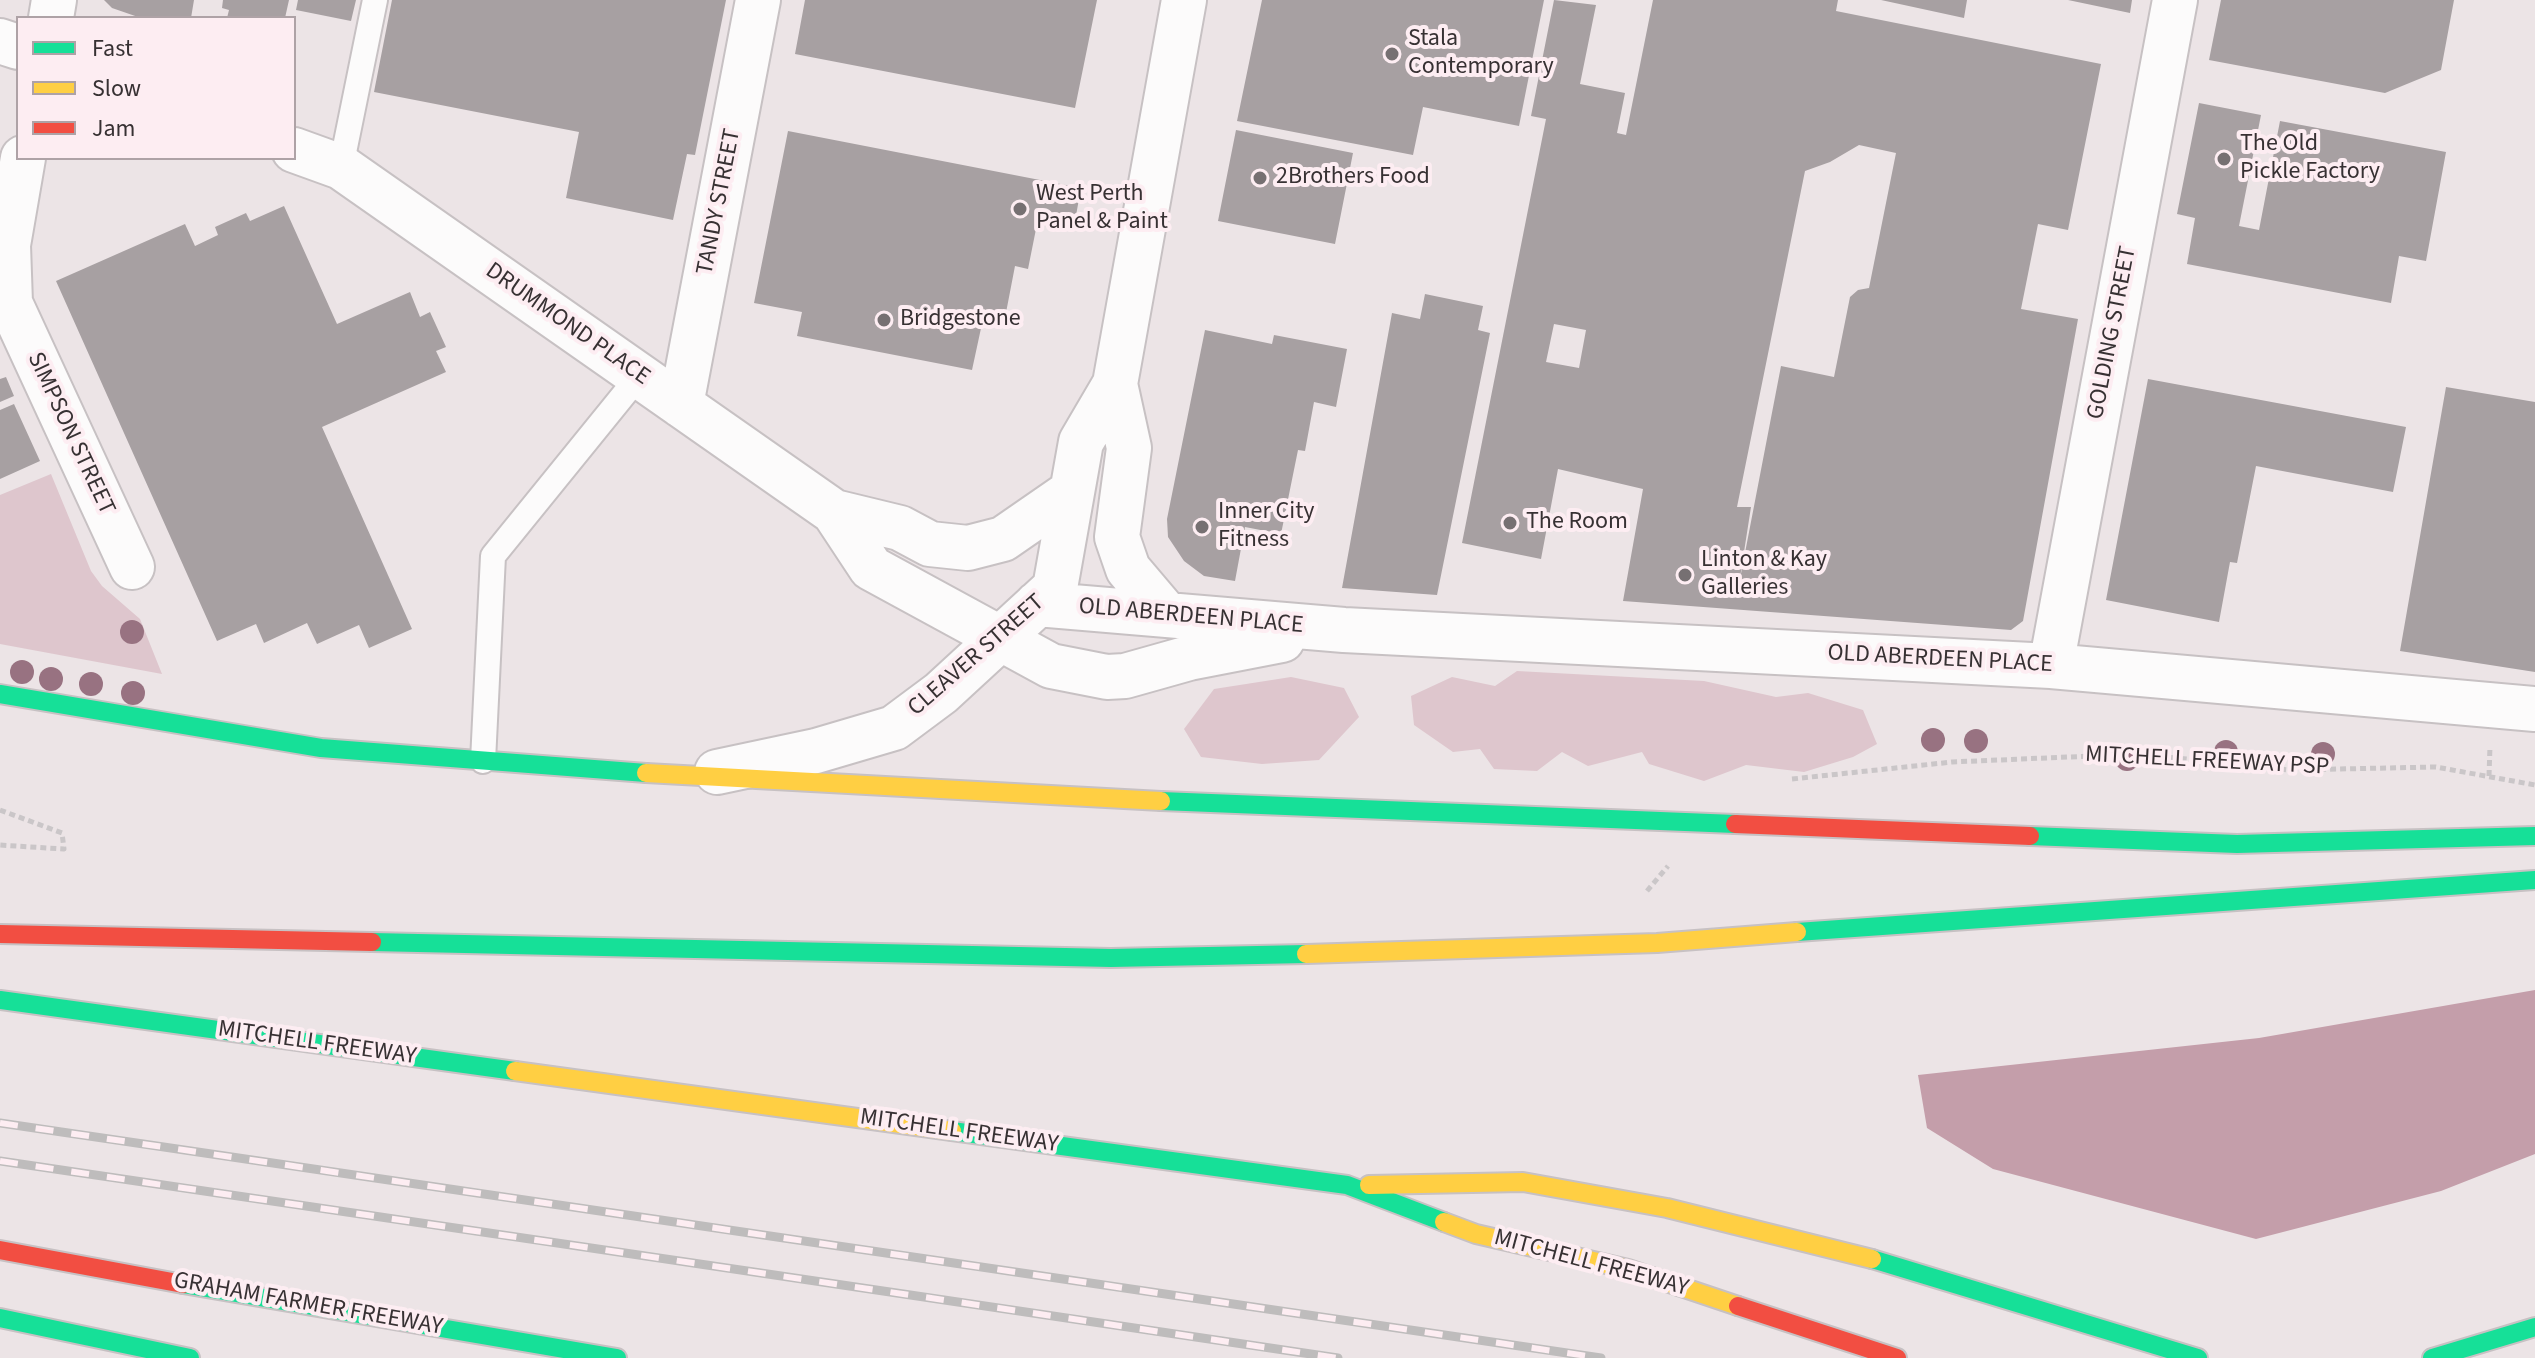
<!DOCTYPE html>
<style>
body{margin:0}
#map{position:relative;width:2535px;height:1358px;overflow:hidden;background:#ece4e6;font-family:"Source Sans 3",sans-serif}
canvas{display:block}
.legend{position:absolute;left:16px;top:16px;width:280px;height:144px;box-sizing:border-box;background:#fdedf2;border:2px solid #aea2a6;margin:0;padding:10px 14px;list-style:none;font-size:24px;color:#373133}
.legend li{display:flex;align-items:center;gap:16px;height:40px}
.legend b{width:40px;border:2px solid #aea2a6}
</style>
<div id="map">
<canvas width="2535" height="1358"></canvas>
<ul class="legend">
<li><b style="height:10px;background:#16e098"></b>Fast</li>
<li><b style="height:10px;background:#ffcf43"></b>Slow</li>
<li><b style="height:10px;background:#f24e42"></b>Jam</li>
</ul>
</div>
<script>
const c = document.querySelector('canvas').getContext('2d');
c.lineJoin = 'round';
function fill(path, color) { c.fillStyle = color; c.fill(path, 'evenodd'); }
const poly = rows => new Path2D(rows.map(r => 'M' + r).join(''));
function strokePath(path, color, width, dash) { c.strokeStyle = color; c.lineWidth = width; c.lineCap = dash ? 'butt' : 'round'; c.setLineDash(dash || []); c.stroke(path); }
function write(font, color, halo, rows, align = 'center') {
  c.font = font + ' "Source Sans 3",sans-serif'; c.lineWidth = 8; c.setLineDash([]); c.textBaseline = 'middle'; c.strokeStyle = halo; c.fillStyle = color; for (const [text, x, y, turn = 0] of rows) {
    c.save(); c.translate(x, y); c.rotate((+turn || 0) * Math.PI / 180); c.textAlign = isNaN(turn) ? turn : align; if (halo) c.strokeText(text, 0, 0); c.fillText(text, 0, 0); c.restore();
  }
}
fill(poly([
 [51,474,91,571,102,586,140,619,162,674,0,644,0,495],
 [1517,671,1704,681,1776,697,1808,693,1863,710,1877,744,1853,757,1804,772,1746,765,1704,781,1649,764,1642,752,1588,766,1562,752,1537,771,1494,769,1480,749,1453,752,1414,725,1411,696,1452,677,1495,686],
 [1291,677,1344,688,1359,717,1319,760,1262,764,1201,757,1184,729,1214,689]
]), '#dec6cd');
fill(poly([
 [2535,990,2535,1154,2441,1191,2256,1239,1993,1169,1927,1128,1918,1075,2259,1038]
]), '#c49eaa');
fill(poly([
 [104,0,194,0,191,18,141,18,112,8],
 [223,0,289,0,285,18,227,18,229,10,222,8],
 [298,0,356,0,351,21,296,10],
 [392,0,726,0,695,155,687,154,673,220,566,198,579,132,374,92],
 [805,0,1097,0,1075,108,795,54],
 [1262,0,1544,0,1519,126,1423,107,1413,155,1237,121],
 [1554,0,1596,5,1580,84,1625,93,1617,133,1626,135,1653,0,1838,0,1836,11,2101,64,2068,230,2038,224,2021,309,2078,319,2023,621,2011,630,1623,601,1643,489,1558,469,1541,559,1462,543,1546,119,1531,116],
 [1859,145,1896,153,1869,288,1858,290,1850,297,1834,377,1781,366,1739,584,1751,507,1737,507,1805,171,1830,162],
 [1554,324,1586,330,1579,368,1546,362],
 [1881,0,1967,0,1964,18],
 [2068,0,2132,0,2130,13],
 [2221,0,2454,0,2441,70,2385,93,2209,60],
 [2199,103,2261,115,2239,226,2259,230,2280,121,2446,152,2426,261,2399,256,2391,303,2187,264,2195,218,2177,214],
 [1236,130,1353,153,1335,244,1218,221],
 [788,131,1081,188,1075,221,1039,214,1028,269,1015,266,1004,323,983,319,972,370,797,336,802,312,754,303],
 [284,206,337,324,410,292,420,317,430,312,446,347,436,351,446,372,322,427,412,629,369,648,359,625,317,644,307,623,264,643,256,624,217,641,56,281,185,224,195,246,218,235,215,227,246,213,250,221],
 [1425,294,1483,306,1478,330,1490,333,1437,595,1342,588,1392,313,1420,319],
 [1205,330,1272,344,1274,335,1347,349,1336,407,1314,402,1305,451,1298,450,1281,534,1245,527,1235,581,1204,576,1184,561,1168,537,1167,519],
 [6,377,14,396,0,402,0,379],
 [2148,379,2406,427,2393,492,2256,466,2237,563,2230,562,2219,622,2106,600],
 [2446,387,2535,402,2535,672,2400,651],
 [14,404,40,461,0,479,0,410]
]), '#a7a0a2');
const lane = poly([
 [341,167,375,0],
 [483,761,493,556,639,376]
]);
const street = poly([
 [51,18,54,0],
 [0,41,18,47],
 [294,150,341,167,834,512,871,568,1051,666,1107,677,1125,676,1189,658,1282,640],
 [23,158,8,245,10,303,132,567],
 [1115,384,1129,448,1117,537,1128,569,1167,615],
 [681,405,758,0],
 [834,512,900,528,930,544,968,548,1003,539,1071,492],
 [1037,604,1344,630,2051,666,2535,709],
 [2051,666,2175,0],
 [717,772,816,751,894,728,941,693,1055,588,1081,442,1115,384,1184,0]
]);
const fast = poly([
 [0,694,321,748,646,773],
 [1161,801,1735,824],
 [2030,836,2237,844,2535,836],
 [1797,932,2535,880],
 [372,942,1111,958,1306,954],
 [0,1000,515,1071],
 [952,1131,1347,1185,1444,1222],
 [1872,1259,2198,1358],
 [183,1284,617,1358],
 [0,1318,190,1358],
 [2432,1358,2535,1327]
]);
const slow = poly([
 [646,773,1161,801],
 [1306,954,1657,943,1797,932],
 [515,1071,952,1131],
 [1369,1185,1523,1182,1667,1208,1872,1259],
 [1444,1222,1476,1234,1628,1269,1738,1306]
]);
const jam = poly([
 [1735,824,2030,836],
 [0,934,372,942],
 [0,1250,183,1284],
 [1738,1306,1897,1358]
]);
strokePath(lane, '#c7c1c3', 28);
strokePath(street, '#c7c1c3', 48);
strokePath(fast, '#c7c1c3', 22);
strokePath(slow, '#c7c1c3', 22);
strokePath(jam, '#c7c1c3', 22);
strokePath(poly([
 [2489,776,2490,746],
 [1792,779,1952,762,2139,754,2289,770,2436,767,2535,785],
 [0,810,62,833,64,849,0,845],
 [1647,891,1668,866]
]), '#cac6c8', 5, [6, 4]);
strokePath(lane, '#fcfbfb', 24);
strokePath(street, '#fcfbfb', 44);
strokePath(fast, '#16e098', 18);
strokePath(slow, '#ffcf43', 18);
strokePath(jam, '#f24e42', 18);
const rail = poly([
 [0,1123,1601,1358],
 [0,1161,1338,1358]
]);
strokePath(rail, '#bebcbc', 9);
strokePath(rail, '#fdedf2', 6, [18]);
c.fillStyle = '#987281';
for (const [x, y] of [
 [132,632],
 [22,672],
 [51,679],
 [91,684],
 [133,693],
 [1933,740],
 [1976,741],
 [2226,752],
 [2323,754],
 [2127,759]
]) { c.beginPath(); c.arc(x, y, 12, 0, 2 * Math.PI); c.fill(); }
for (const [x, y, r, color] of [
 [1392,54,8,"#767072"],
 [2224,159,8,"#767072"],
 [1260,178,8,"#767072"],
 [1020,209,8,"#767072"],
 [884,320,8,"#767072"],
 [1510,523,8,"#767072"],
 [1202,527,8,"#767072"],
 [1685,575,8,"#767072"]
]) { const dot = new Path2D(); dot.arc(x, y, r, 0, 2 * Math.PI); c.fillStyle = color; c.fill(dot); strokePath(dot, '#fdedf2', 3); }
write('24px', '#373133', '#fdedf2', [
 ["Stala",1408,40],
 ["Contemporary",1408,68],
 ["The Old",2240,145],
 ["Pickle Factory",2240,173],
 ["2Brothers Food",1276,178],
 ["West Perth",1036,195],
 ["Panel & Paint",1036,223],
 ["Bridgestone",900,320],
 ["Inner City",1218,513],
 ["Fitness",1218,541],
 ["The Room",1526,523],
 ["Linton & Kay",1701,561],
 ["Galleries",1701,589]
], 'left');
write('24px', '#373133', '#fdedf2', [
 ["TANDY STREET",720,202,-79],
 ["DRUMMOND PLACE",567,325,35],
 ["GOLDING STREET",2113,333,-79],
 ["SIMPSON STREET",70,434,65],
 ["OLD ABERDEEN PLACE",1191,617,5],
 ["CLEAVER STREET",977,656,-41],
 ["OLD ABERDEEN PLACE",1940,660,3],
 ["MITCHELL FREEWAY PSP",2207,762,3],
 ["MITCHELL FREEWAY",317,1044,8],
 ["MITCHELL FREEWAY",959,1132,8],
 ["MITCHELL FREEWAY",1591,1264,15],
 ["GRAHAM FARMER FREEWAY",308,1305,10]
]);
</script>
